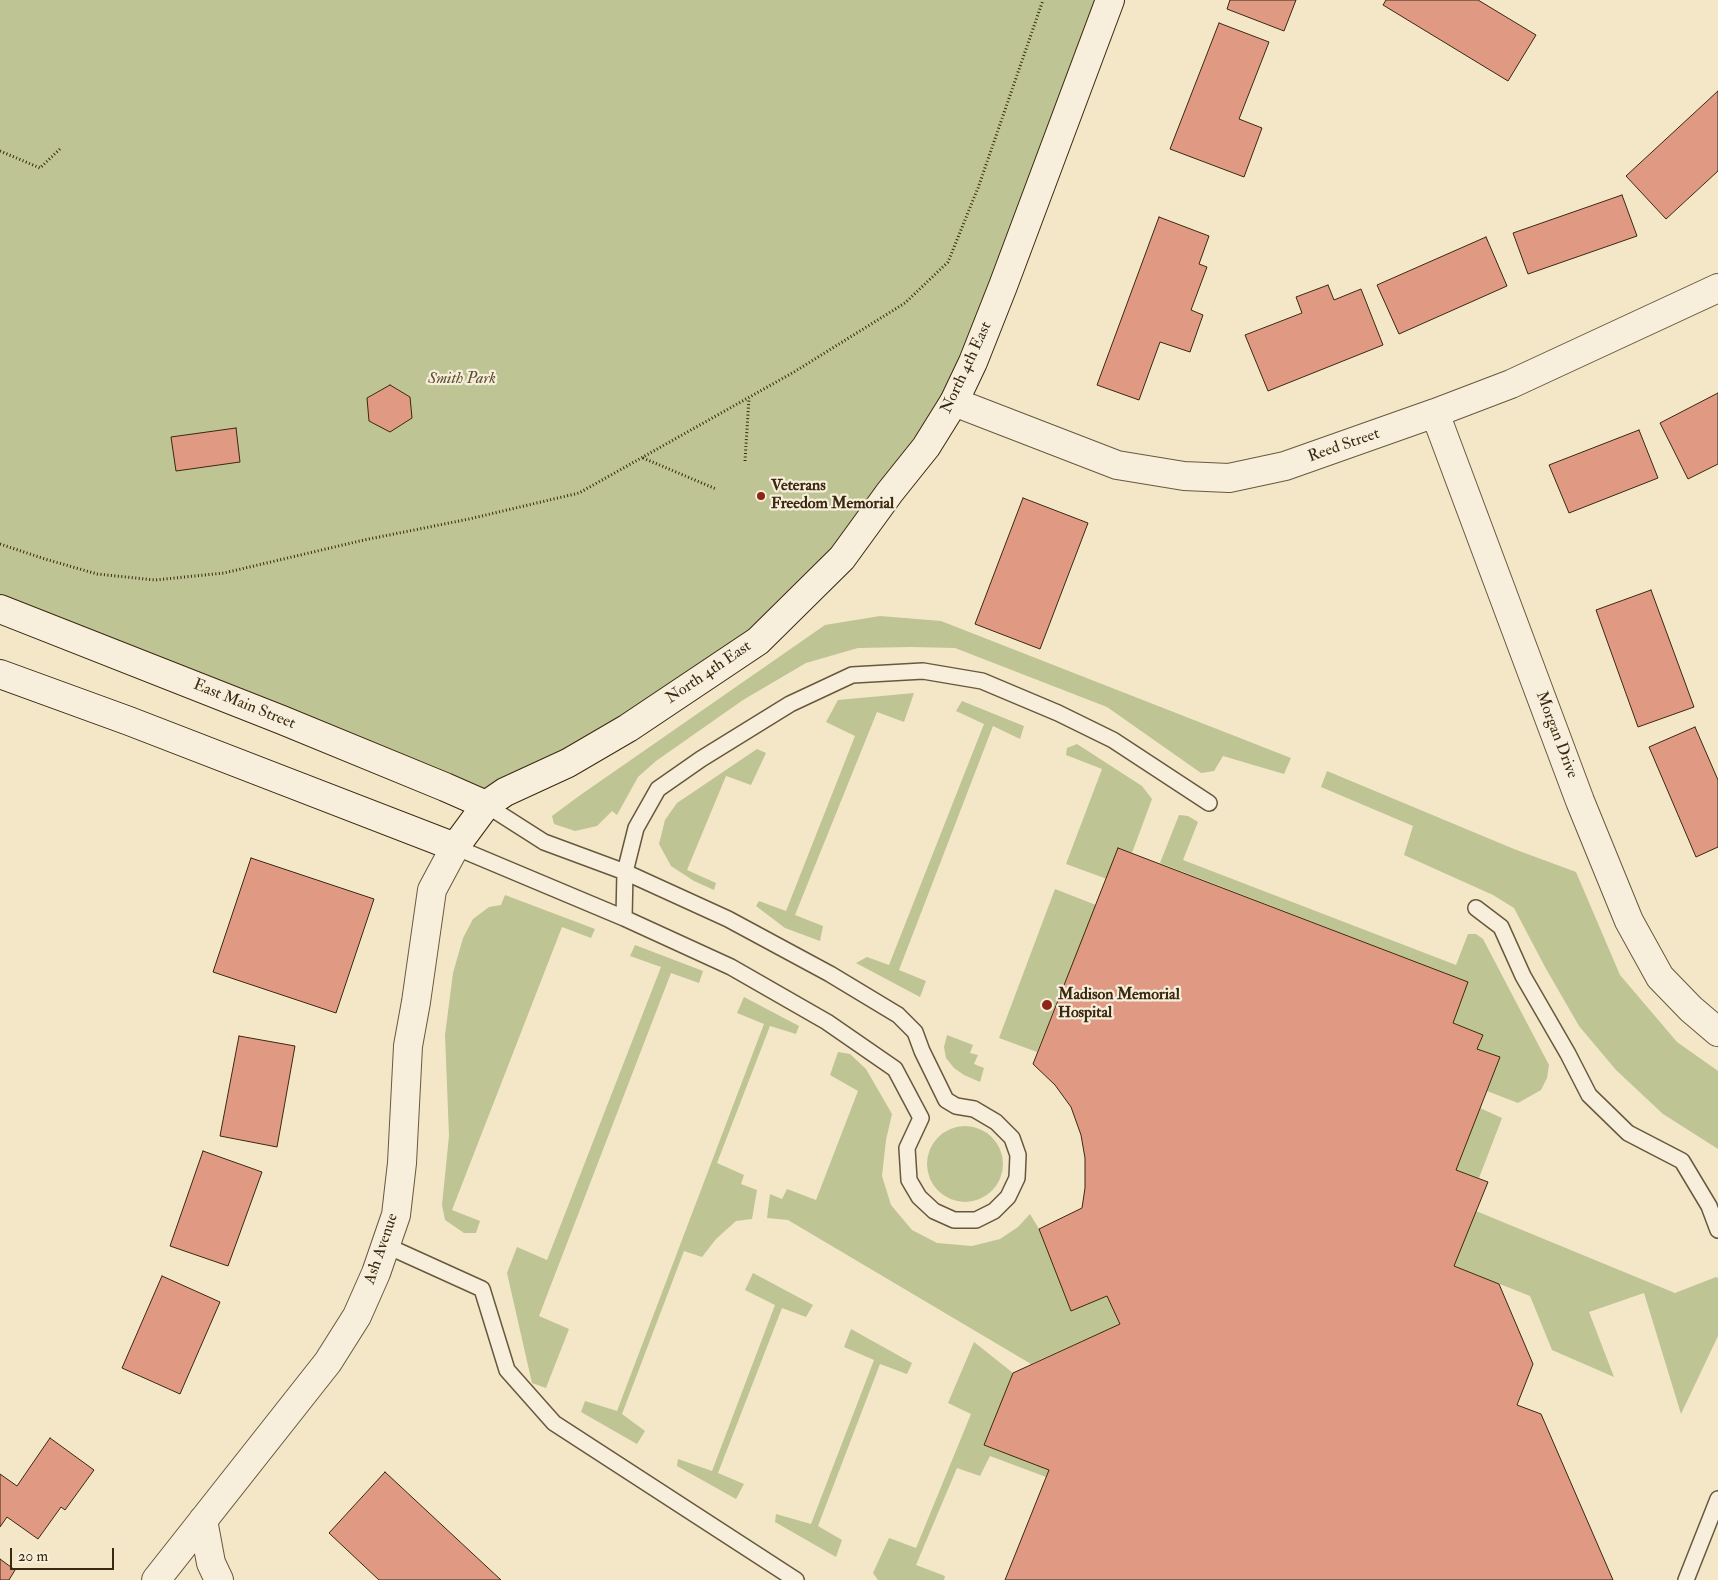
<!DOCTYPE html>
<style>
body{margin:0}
#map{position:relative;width:1718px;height:1580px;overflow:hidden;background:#f3e7c7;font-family:"IM FELL Double Pica",serif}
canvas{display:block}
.scale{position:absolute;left:10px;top:1548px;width:104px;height:22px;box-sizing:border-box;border:2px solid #3a2810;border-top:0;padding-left:6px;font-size:15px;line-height:18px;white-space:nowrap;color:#3a2810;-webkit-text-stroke:4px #f7efdb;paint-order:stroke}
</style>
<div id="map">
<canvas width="1718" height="1580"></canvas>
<div class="scale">20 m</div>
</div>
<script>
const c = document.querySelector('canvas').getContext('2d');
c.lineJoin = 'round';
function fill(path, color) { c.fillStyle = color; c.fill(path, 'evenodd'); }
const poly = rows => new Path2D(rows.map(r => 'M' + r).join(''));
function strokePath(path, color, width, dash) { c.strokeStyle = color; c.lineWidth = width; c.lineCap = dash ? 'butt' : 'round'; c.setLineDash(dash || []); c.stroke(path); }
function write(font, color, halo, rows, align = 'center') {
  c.font = font + ' "IM FELL Double Pica",serif'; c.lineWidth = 4.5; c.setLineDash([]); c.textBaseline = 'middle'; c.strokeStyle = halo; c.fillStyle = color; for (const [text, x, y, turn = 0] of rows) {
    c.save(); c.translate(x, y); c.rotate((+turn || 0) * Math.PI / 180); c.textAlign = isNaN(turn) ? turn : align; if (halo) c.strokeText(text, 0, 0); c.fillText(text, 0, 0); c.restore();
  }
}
fill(poly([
 [0,0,1110,0,973,362,842,558,628,728,479,792,0,609],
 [880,616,941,621,1291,758,1284,774,1223,756,1214,771,1201,773,1107,707,955,648,911,647,858,648,806,663,743,700,656,761,638,777,617,815,612,811,597,826,575,831,554,824,552,816,579,796,825,625],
 [914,693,904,722,877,712,795,915,823,926,820,941,785,928,756,906,759,901,786,911,855,736,826,722,838,700],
 [962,701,1024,726,1020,739,993,726,899,970,926,981,920,997,856,963,867,957,889,965,984,724,956,711],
 [1077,744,1142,786,1152,799,1132,853,1118,849,1107,879,1066,864,1102,769,1066,755,1067,748],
 [757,749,766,753,751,785,726,776,687,870,716,883,714,890,694,881,671,866,659,844,665,820,677,803],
 [1327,771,1514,849,1576,872,1620,975,1677,1042,1718,1071,1718,1149,1663,1114,1616,1070,1579,1026,1545,967,1514,908,1493,895,1404,855,1413,826,1321,787],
 [1179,815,1188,816,1198,822,1183,860,1456,965,1468,934,1476,934,1483,939,1549,1065,1547,1078,1541,1090,1518,1103,1487,1091,1499,1057,1477,1049,1483,1035,1453,1023,1468,982,1160,863],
 [1055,889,1096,905,1037,1052,999,1038],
 [505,895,595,929,591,938,562,927,452,1210,480,1221,476,1233,464,1233,445,1220,442,1205,449,1136,445,1035,453,973,463,938,473,919,489,907,501,905],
 [635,945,703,971,699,983,671,973,539,1316,569,1329,546,1388,532,1383,507,1273,517,1247,547,1260,661,967,630,956],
 [744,997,799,1026,796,1034,770,1026,717,1163,744,1175,741,1184,757,1190,752,1219,736,1221,716,1239,702,1257,684,1251,622,1414,645,1431,637,1444,581,1412,585,1401,617,1411,764,1024,737,1013],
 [947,1035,973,1045,970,1053,978,1055,974,1064,984,1068,980,1082,964,1075,954,1068,946,1058,944,1047],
 [838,1052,850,1054,866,1069,892,1114,886,1140,882,1176,891,1205,912,1230,937,1243,972,1246,1000,1239,1018,1227,1030,1214,1039,1229,1071,1310,1107,1296,1120,1324,1031,1364,788,1220,767,1218,770,1194,782,1199,787,1189,816,1200,858,1091,830,1075],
 [1480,1108,1502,1118,1479,1178,1456,1170],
 '927 1164a38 38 0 1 1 76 0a38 38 0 1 1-76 0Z',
 [1476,1211,1675,1293,1716,1277,1718,1278,1718,1336,1681,1414,1644,1293,1589,1312,1614,1377,1552,1350,1530,1296,1454,1266],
 [753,1273,813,1305,806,1317,782,1308,718,1473,744,1484,736,1499,677,1466,678,1459,712,1471,775,1305,745,1290],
 [851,1329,912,1363,907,1374,880,1364,818,1526,842,1540,836,1557,775,1522,776,1514,811,1524,874,1360,844,1347],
 [974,1342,1013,1373,984,1445,1049,1470,1046,1477,990,1456,980,1476,957,1468,916,1565,945,1576,944,1580,878,1580,873,1573,889,1538,916,1548,971,1414,948,1403]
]), '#bec493');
const building = poly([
 [1230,0,1296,0,1284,31,1227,9,1230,0],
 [1386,0,1478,0,1536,35,1508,81,1383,5,1386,0],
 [1219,23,1269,42,1239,119,1262,128,1244,177,1170,149,1219,23],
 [1718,91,1718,171,1666,219,1626,176,1718,91],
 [1622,195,1637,236,1528,274,1513,233,1622,195],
 [1159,217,1209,236,1199,264,1207,267,1191,310,1203,315,1190,352,1160,342,1139,400,1097,385,1159,217],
 [1486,237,1507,286,1399,334,1377,285,1486,237],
 [1328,285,1334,300,1361,289,1383,345,1268,391,1245,335,1302,313,1296,297,1328,285],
 [390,385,410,397,412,418,390,432,369,421,367,398,390,385],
 [1718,393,1718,464,1688,479,1660,423,1718,393],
 [236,428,240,462,176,471,171,437,236,428],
 [1639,430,1658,478,1569,513,1549,465,1639,430],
 [1023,498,1088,523,1040,649,975,624,1023,498],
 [1651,590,1694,707,1638,727,1596,610,1651,590],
 [1695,727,1718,780,1718,847,1696,857,1649,747,1695,727],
 [1118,848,1468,982,1453,1023,1483,1035,1477,1049,1500,1057,1456,1170,1488,1182,1454,1266,1499,1284,1533,1364,1517,1405,1541,1414,1613,1580,1005,1580,1049,1470,984,1445,1013,1373,1120,1324,1107,1296,1071,1311,1039,1229,1082,1208,1085,1188,1085,1158,1081,1135,1071,1107,1055,1085,1033,1064,1118,848],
 [251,858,374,899,336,1013,213,972,251,858],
 [239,1036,295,1046,277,1147,220,1136,239,1036],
 [203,1151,262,1172,228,1266,170,1246,203,1151],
 [162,1276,220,1302,180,1394,122,1368,162,1276],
 [50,1438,94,1470,65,1510,61,1507,38,1539,7,1517,0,1527,0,1474,17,1486,50,1438],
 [385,1472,501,1580,379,1580,329,1533,385,1472],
 [0,1559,15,1570,9,1580,0,1580,0,1559]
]);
fill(building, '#e09a83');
strokePath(building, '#3a2810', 1);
const lane = poly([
 [455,847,624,918,731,967,827,1022,895,1069,921,1118,907,1148,909,1180,919,1197,934,1211,954,1220,976,1220,994,1211,1008,1197,1017,1178,1018,1155,1012,1138,996,1122,974,1109,956,1106,946,1100,922,1051,915,1032,898,1015,830,974,728,919,625,872,544,842,486,805],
 [1476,908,1501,927,1523,976,1568,1054,1589,1095,1628,1133,1682,1161,1709,1206,1718,1230],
 [624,918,625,872,636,828,658,789,701,759,790,704,852,675,923,671,982,681,1058,713,1113,740,1209,803],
 [385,1245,482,1289,507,1370,554,1423,796,1580],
 [1686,1580,1718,1499]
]);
const street = poly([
 [954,402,1117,465,1184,476,1229,478,1285,466,1435,413,1511,384,1718,288],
 [1435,413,1580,801,1629,921,1660,977,1691,1009,1718,1032],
 [203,1520,211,1563,219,1580],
 [156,1580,328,1362,357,1316,376,1273,396,1215,402,1163,408,1046,416,1002,432,890,455,847]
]);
const secondary = poly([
 [0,609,282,720,445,787,486,805],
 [0,674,129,721,455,847,486,805,505,792,568,763,628,728,758,641,842,558,890,492,926,447,954,402,973,362,1003,286,1110,0]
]);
strokePath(lane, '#68583e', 18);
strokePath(street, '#68583e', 30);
strokePath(secondary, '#3a2810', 30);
strokePath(poly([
 [0,151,40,168,61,148],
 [643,458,716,489],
 [745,461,749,398],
 [0,544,45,559,97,574,155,580,224,573,364,540,469,519,579,493,794,372,905,303,948,262,978,188,1043,0]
]), '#3a2810', 3, [1, 2.5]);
strokePath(lane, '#f7efdb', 15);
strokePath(street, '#f7efdb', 28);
strokePath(secondary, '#f7efdb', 28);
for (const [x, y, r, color] of [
 [761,496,5,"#8f2418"],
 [1047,1005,6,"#8f2418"]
]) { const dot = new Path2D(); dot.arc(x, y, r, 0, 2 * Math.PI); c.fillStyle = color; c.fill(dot); strokePath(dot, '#f7efdb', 2); }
write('16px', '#3a2810', '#f7efdb', [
 ["North 4th East",967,368,-65],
 ["Reed Street",1344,446,-19],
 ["North 4th East",709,673,-34],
 ["East Main Street",244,705,22],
 ["Morgan Drive",1556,735,69],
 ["Ash Avenue",382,1249,-71]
]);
write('italic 16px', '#5b4f31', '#f7efdb', [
 ["Smith Park",462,380]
]);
write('bold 16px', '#3a2810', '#f7efdb', [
 ["Veterans",771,487],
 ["Freedom Memorial",771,505],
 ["Madison Memorial",1058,996],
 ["Hospital",1058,1014]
], 'left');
</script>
